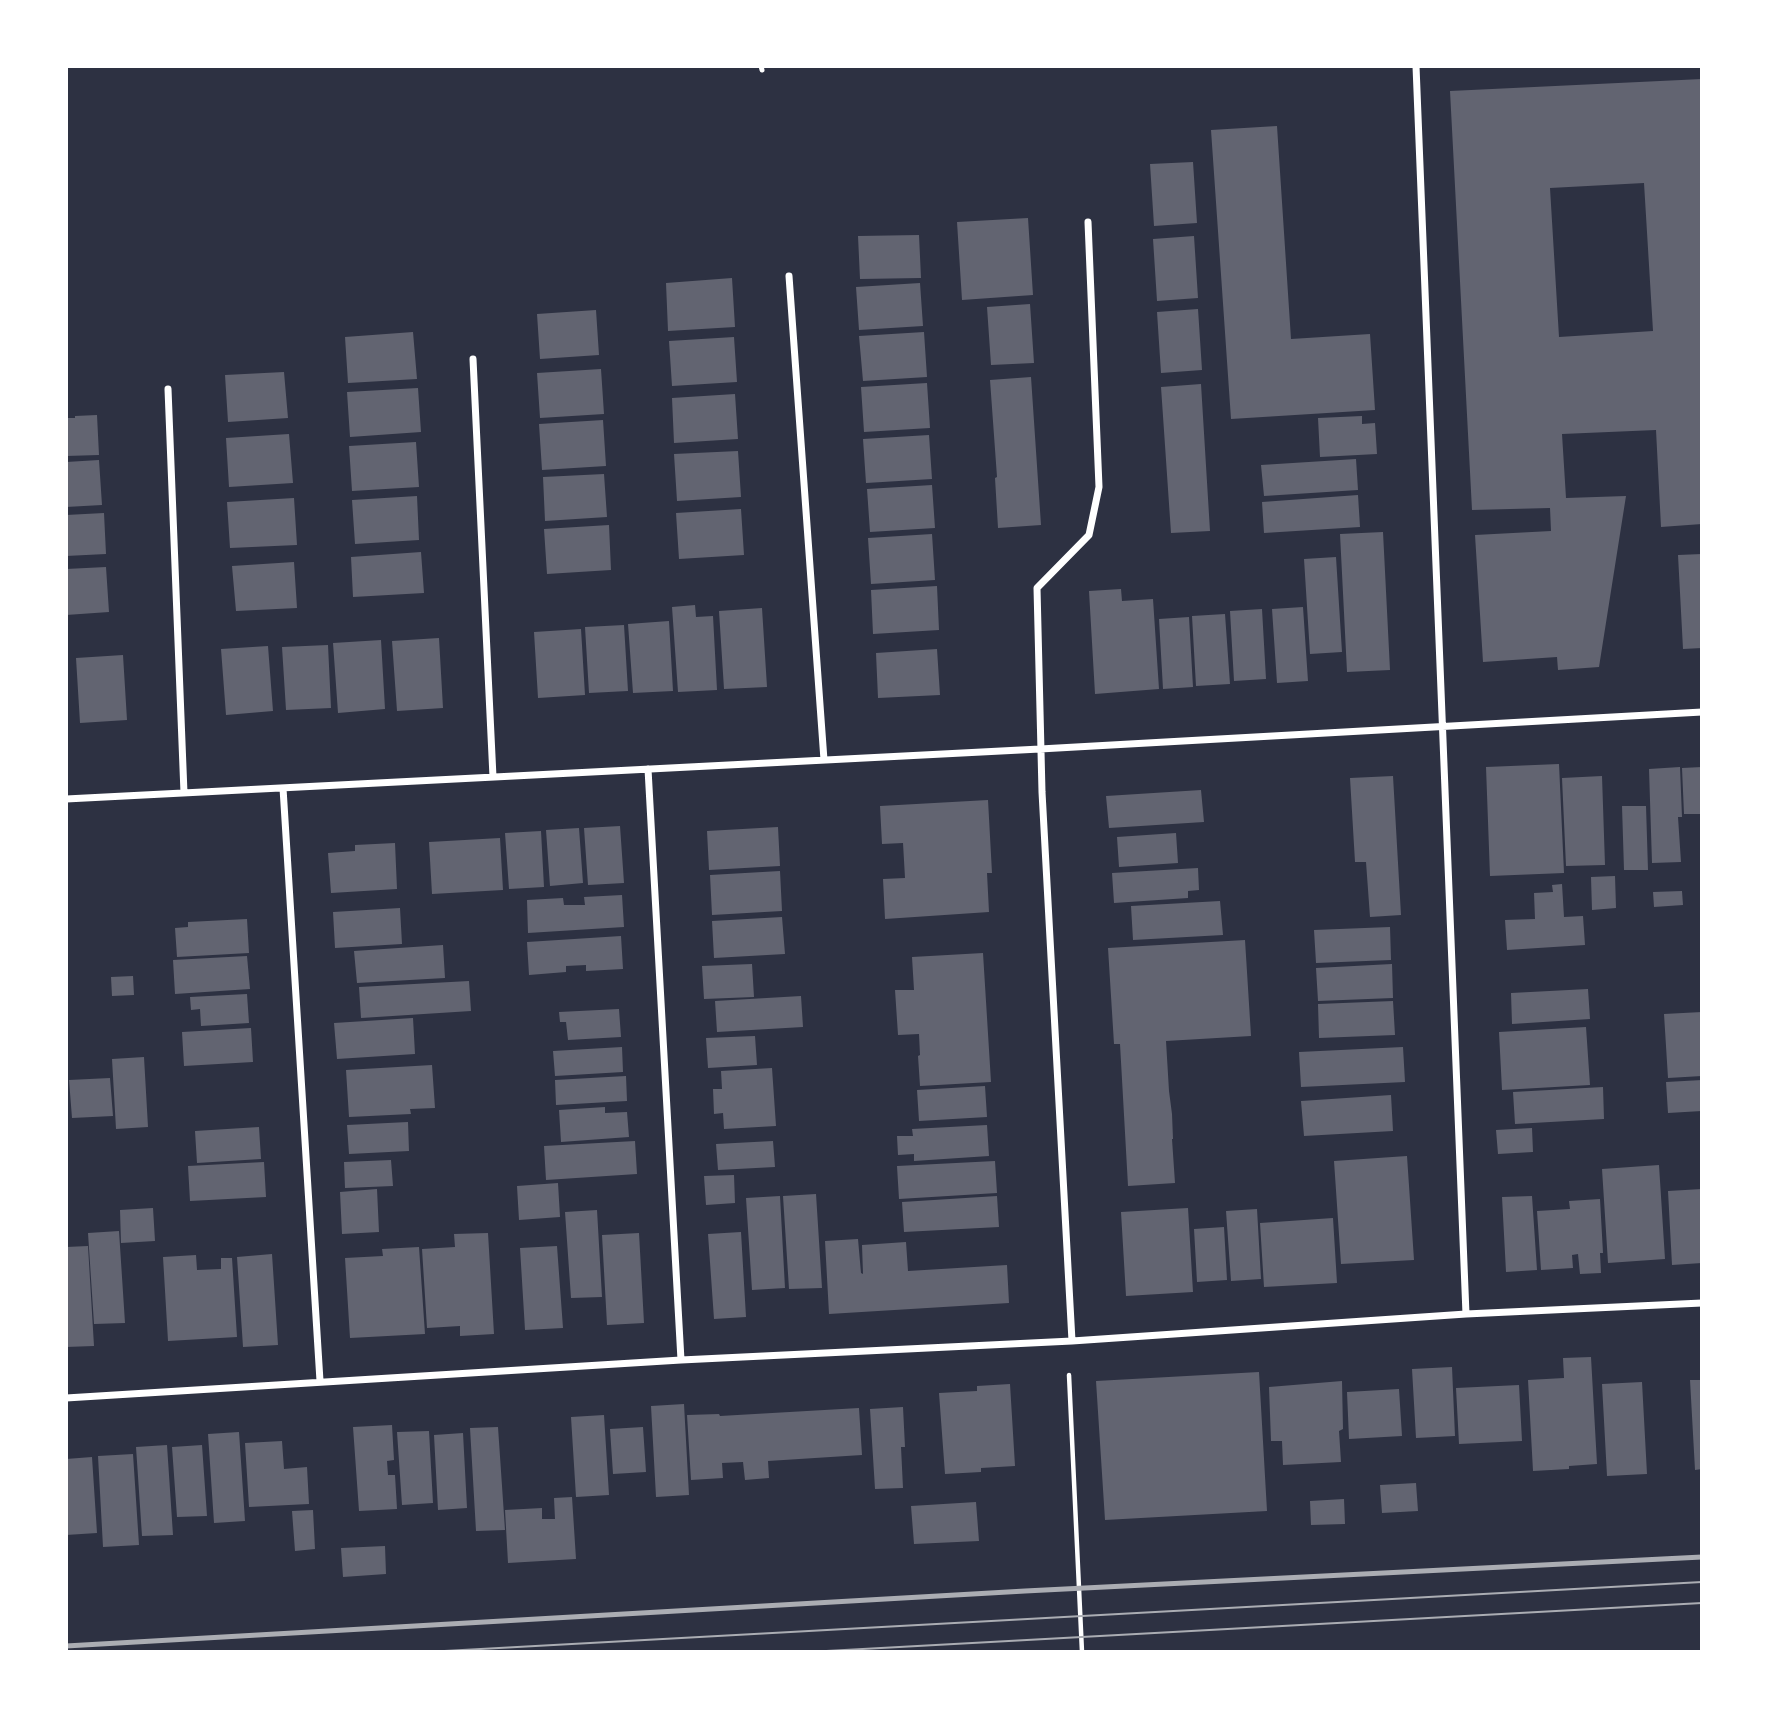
<!DOCTYPE html>
<style>
body{margin:0}
#map{position:relative;width:1768px;height:1718px;overflow:hidden;background:#2d3142;font-family:"Noto Serif",serif}
canvas{display:block}
.frame{position:absolute;inset:0;border:68px solid #fff;pointer-events:none}
</style>
<div id="map">
<canvas width="1768" height="1718"></canvas>
<div class="frame"></div>
</div>
<script>
const c = document.querySelector('canvas').getContext('2d');
c.lineJoin = 'round';
function fill(path, color) { c.fillStyle = color; c.fill(path, 'evenodd'); }
const poly = rows => new Path2D(rows.map(r => 'M' + r).join(''));
function strokePath(path, color, width, dash) { c.strokeStyle = color; c.lineWidth = width; c.lineCap = dash ? 'butt' : 'round'; c.setLineDash(dash || []); c.stroke(path); }
fill(poly([
 [1702,79,1702,524,1661,527,1656,430,1562,434,1566,498,1626,496,1599,667,1558,670,1557,657,1483,662,1475,535,1551,531,1550,508,1472,510,1450,91],
 [1644,183,1653,331,1559,337,1550,188],
 [1277,126,1291,339,1370,334,1375,410,1231,419,1211,130],
 [1193,162,1197,223,1154,226,1150,164],
 [1028,218,1033,295,962,300,957,222],
 [919,235,921,278,860,279,858,236],
 [1194,236,1198,298,1157,301,1153,239],
 [732,278,735,327,668,331,666,283],
 [920,283,923,326,859,330,856,287],
 [1030,304,1034,363,991,365,987,307],
 [1198,309,1202,370,1161,373,1157,312],
 [596,310,599,355,540,359,537,314],
 [413,332,417,379,348,383,345,337],
 [924,332,927,377,863,381,859,336],
 [734,337,737,382,672,386,669,341],
 [601,369,604,414,540,418,537,373],
 [284,372,288,418,228,422,225,375],
 [1031,377,1041,525,998,528,995,478,997,477,990,380],
 [927,383,930,428,864,432,861,387],
 [1201,384,1210,531,1171,533,1161,387],
 [418,388,421,432,350,437,347,392],
 [735,394,738,439,674,443,672,398],
 [97,415,99,455,66,456,66,418,75,418,75,416],
 [1362,416,1362,424,1375,423,1377,454,1320,457,1318,418],
 [603,420,606,466,542,470,539,424],
 [289,434,293,483,229,487,226,438],
 [929,435,932,479,866,483,863,439],
 [416,442,419,487,352,491,349,446],
 [738,451,741,497,677,501,674,454],
 [1356,459,1358,490,1264,496,1261,465],
 [99,460,102,505,66,507,66,462],
 [604,474,607,517,545,521,543,477],
 [932,485,935,528,870,532,867,489],
 [1358,495,1360,527,1264,533,1262,502],
 [417,496,419,540,355,544,352,500],
 [294,498,297,545,230,548,227,502],
 [741,509,744,555,679,559,676,513],
 [104,513,106,554,66,556,66,515],
 [609,525,611,570,547,574,544,529],
 [1383,532,1390,670,1347,672,1340,534],
 [932,534,935,580,871,584,868,538],
 [421,552,424,593,353,597,351,557],
 [1702,554,1702,648,1683,649,1678,555],
 [1336,557,1342,652,1310,654,1304,559],
 [294,562,297,608,236,611,232,566],
 [106,567,109,612,66,615,66,569],
 [937,586,939,630,873,634,871,590],
 [1121,589,1122,601,1153,599,1159,689,1095,694,1089,591],
 [695,605,696,617,713,616,717,690,678,692,672,607],
 [1303,607,1308,681,1277,683,1272,609],
 [762,608,767,687,724,689,719,611],
 [1262,609,1266,679,1234,681,1230,611],
 [1225,614,1230,684,1196,686,1192,616],
 [1189,617,1193,687,1163,689,1159,619],
 [669,621,673,691,633,693,628,624],
 [624,625,628,691,589,693,585,627],
 [581,629,585,695,538,698,534,632],
 [439,638,443,708,397,711,392,641],
 [381,640,385,709,338,713,333,643],
 [328,645,331,708,286,710,282,647],
 [268,646,273,711,226,715,221,649],
 [937,649,940,695,878,698,876,653],
 [123,655,127,720,80,723,76,658],
 [1559,764,1564,873,1490,876,1486,767],
 [1680,767,1682,817,1678,817,1681,862,1652,863,1649,769],
 [1702,767,1702,814,1684,814,1682,768],
 [1393,776,1401,915,1370,917,1366,862,1355,862,1350,778],
 [1602,776,1605,865,1566,866,1562,778],
 [1201,790,1204,822,1109,828,1106,796],
 [988,800,992,873,987,873,989,912,885,919,883,879,905,878,903,843,882,844,880,806],
 [1622,806,1646,806,1648,870,1624,870],
 [620,826,624,883,588,885,584,828],
 [778,827,780,866,709,870,707,831],
 [579,828,583,883,550,886,546,830],
 [541,831,544,887,509,889,505,833],
 [1176,833,1178,863,1119,867,1117,837],
 [500,838,503,890,432,894,429,842],
 [395,843,397,889,331,893,328,853,355,851,355,845],
 [1198,868,1199,890,1188,891,1188,898,1114,903,1112,873],
 [780,871,782,911,712,915,710,875],
 [1615,876,1616,908,1592,910,1591,877],
 [1562,884,1564,917,1583,916,1585,945,1507,950,1505,920,1535,919,1534,893,1553,892,1552,885],
 [1682,891,1683,905,1654,907,1653,892],
 [622,895,624,927,528,933,527,900,563,898,564,905,585,905,584,897],
 [1220,901,1223,935,1133,940,1131,906],
 [400,908,402,944,335,948,333,912],
 [782,917,785,954,714,958,712,921],
 [247,919,249,953,177,957,175,928,188,927,188,922],
 [1390,927,1391,960,1316,963,1314,930],
 [621,936,623,969,586,971,586,965,566,966,566,972,529,975,527,942],
 [1245,940,1251,1036,1166,1041,1169,1091,1172,1114,1173,1139,1172,1139,1175,1183,1128,1186,1120,1044,1114,1044,1108,948],
 [443,945,445,978,357,983,354,951],
 [983,953,991,1082,920,1086,918,1056,920,1055,919,1034,898,1035,895,990,914,990,912,957],
 [247,956,250,989,175,994,173,960],
 [752,964,754,997,704,999,702,966],
 [1392,964,1393,998,1318,1001,1316,968],
 [133,976,134,995,112,996,111,977],
 [469,981,471,1011,361,1018,359,987],
 [1588,989,1590,1019,1512,1024,1511,993],
 [247,994,249,1023,201,1026,200,1009,191,1010,190,997],
 [801,996,803,1027,717,1032,715,1001],
 [1393,1001,1395,1035,1319,1038,1318,1004],
 [619,1009,621,1037,568,1040,566,1022,560,1022,559,1012],
 [1702,1012,1702,1076,1668,1078,1664,1014],
 [413,1018,415,1054,337,1059,334,1023],
 [1586,1027,1590,1085,1502,1090,1499,1032],
 [251,1028,253,1062,184,1066,182,1032],
 [755,1036,757,1065,708,1068,706,1038],
 [622,1047,623,1072,555,1076,553,1051],
 [1403,1047,1405,1082,1301,1087,1299,1052],
 [144,1057,148,1127,116,1129,112,1059],
 [432,1065,435,1108,410,1109,411,1114,349,1117,346,1070],
 [772,1068,776,1126,724,1129,723,1113,714,1114,713,1089,722,1089,721,1071],
 [626,1076,627,1101,556,1105,555,1080],
 [110,1078,113,1116,72,1118,69,1080],
 [1702,1080,1702,1111,1668,1113,1666,1082],
 [985,1086,987,1117,919,1121,917,1090],
 [1603,1087,1604,1119,1515,1124,1513,1092],
 [1391,1095,1393,1131,1304,1136,1301,1101],
 [605,1107,605,1113,627,1112,629,1137,561,1142,559,1110],
 [408,1122,409,1151,349,1154,347,1125],
 [987,1125,989,1156,914,1161,914,1154,898,1155,897,1136,913,1136,912,1129],
 [259,1127,261,1159,197,1163,195,1131],
 [1532,1128,1533,1152,1498,1154,1496,1130],
 [635,1141,637,1174,546,1180,544,1146],
 [773,1141,775,1167,718,1170,716,1144],
 [1407,1156,1414,1260,1341,1264,1334,1161],
 [391,1160,393,1186,345,1188,344,1162],
 [995,1161,997,1193,899,1199,897,1166],
 [264,1162,266,1197,190,1201,188,1166],
 [1659,1165,1665,1259,1608,1263,1602,1169],
 [734,1175,735,1203,706,1205,704,1176],
 [558,1183,560,1217,519,1220,517,1186],
 [377,1189,379,1232,342,1234,340,1192],
 [1702,1189,1702,1263,1672,1265,1668,1191],
 [816,1194,822,1288,789,1289,783,1196],
 [780,1196,785,1288,752,1290,746,1198],
 [997,1196,999,1227,904,1232,902,1202],
 [1532,1196,1537,1270,1506,1272,1502,1197],
 [1600,1199,1603,1253,1600,1253,1601,1273,1580,1274,1578,1254,1572,1255,1573,1268,1541,1270,1537,1211,1570,1209,1569,1201],
 [153,1208,155,1241,121,1243,120,1210],
 [1188,1208,1193,1292,1126,1296,1121,1212],
 [1257,1209,1261,1279,1231,1281,1226,1211],
 [597,1210,602,1297,571,1298,565,1212],
 [1333,1218,1337,1283,1264,1287,1260,1223],
 [1224,1227,1227,1280,1197,1282,1194,1229],
 [119,1231,125,1323,94,1324,88,1233],
 [741,1232,746,1317,714,1319,708,1234],
 [488,1233,494,1334,460,1336,460,1326,427,1328,422,1249,455,1247,454,1234],
 [639,1233,644,1323,607,1325,602,1235],
 [858,1239,861,1273,863,1274,862,1245,906,1242,908,1271,1007,1265,1009,1303,829,1314,825,1241],
 [88,1246,94,1346,66,1347,66,1247],
 [557,1246,563,1328,525,1330,520,1248],
 [419,1247,425,1334,350,1338,345,1258,383,1256,382,1249],
 [272,1254,278,1345,243,1347,237,1257],
 [196,1255,197,1270,221,1269,221,1258,232,1258,237,1337,168,1341,163,1257],
 [1591,1357,1597,1464,1569,1466,1569,1469,1533,1471,1528,1380,1564,1378,1563,1358],
 [1452,1367,1455,1436,1416,1438,1412,1369],
 [1259,1372,1267,1511,1105,1520,1096,1381],
 [1690,1380,1702,1380,1702,1469,1695,1470],
 [1342,1381,1343,1429,1339,1431,1341,1462,1283,1465,1282,1441,1271,1441,1269,1387],
 [1642,1382,1647,1474,1607,1476,1602,1384],
 [1010,1384,1015,1466,981,1468,981,1472,945,1474,939,1393,977,1391,977,1386],
 [1519,1385,1522,1441,1459,1444,1456,1388],
 [1399,1389,1402,1436,1349,1439,1347,1392],
 [684,1404,689,1495,656,1497,651,1406],
 [903,1407,905,1447,901,1447,903,1488,875,1489,870,1409],
 [859,1408,862,1455,768,1461,769,1478,745,1480,743,1462,722,1463,723,1478,691,1480,687,1415,719,1414,720,1416],
 [604,1415,609,1495,576,1497,571,1417],
 [392,1425,394,1460,387,1461,388,1475,395,1475,397,1509,359,1511,353,1427],
 [498,1427,505,1530,476,1531,470,1428],
 [643,1427,646,1472,613,1474,610,1429],
 [429,1431,433,1503,402,1505,397,1432],
 [239,1432,245,1521,214,1523,208,1434],
 [463,1433,467,1508,438,1510,434,1435],
 [282,1441,284,1469,307,1467,309,1504,249,1507,245,1443],
 [167,1445,173,1535,142,1536,136,1447],
 [202,1445,207,1516,177,1517,172,1447],
 [133,1454,139,1545,103,1547,98,1456],
 [92,1457,97,1533,66,1535,66,1459],
 [1416,1483,1418,1511,1382,1513,1380,1485],
 [572,1497,576,1559,508,1563,505,1510,542,1508,542,1519,555,1519,554,1498],
 [1344,1499,1345,1524,1311,1525,1310,1501],
 [976,1502,979,1541,914,1544,911,1506],
 [313,1510,315,1549,295,1551,292,1511],
 [385,1546,386,1574,343,1577,341,1548]
]), '#626471');
strokePath(poly([
 [1069,1375,1082,1652]
]), '#fff', 4.5);
strokePath(poly([
 [761,66,762,70]
]), '#fff', 5);
strokePath(poly([
 [1416,66,1466,1314],
 [789,276,824,760],
 [473,359,493,777],
 [168,389,184,793],
 [648,769,681,1360],
 [283,788,320,1381],
 [66,799,1040,749,1702,712],
 [1072,1341,1042,792,1037,588,1089,535,1099,487,1088,222],
 [66,1398,681,1360,1072,1341,1466,1314,1702,1303]
]), '#fff', 7);
strokePath(poly([
 [426,1652,1702,1582],
 [808,1652,1702,1603]
]), '#abadb3', 2);
strokePath(poly([
 [66,1646,1025,1591,1702,1557]
]), '#abadb3', 5);
</script>
